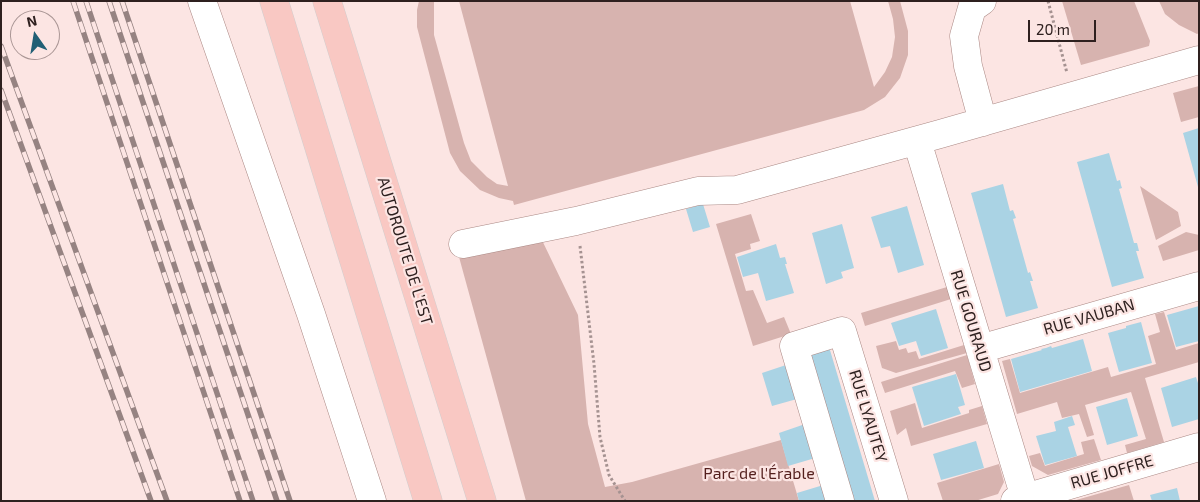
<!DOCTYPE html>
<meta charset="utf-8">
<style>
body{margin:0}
#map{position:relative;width:1200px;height:502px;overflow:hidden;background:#fce5e3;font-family:"Exo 2",sans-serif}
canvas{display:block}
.frame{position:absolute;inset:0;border:2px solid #2e201f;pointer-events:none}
.north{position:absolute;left:10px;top:10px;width:50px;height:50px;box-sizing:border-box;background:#fce5e3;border:1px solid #aa9695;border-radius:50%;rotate:347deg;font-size:14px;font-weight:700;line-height:20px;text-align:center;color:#2e201f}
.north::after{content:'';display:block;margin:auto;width:18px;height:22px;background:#215f75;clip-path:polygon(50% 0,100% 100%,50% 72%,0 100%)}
.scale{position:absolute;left:1028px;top:20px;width:68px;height:22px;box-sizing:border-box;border:2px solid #2e201f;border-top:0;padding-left:6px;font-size:15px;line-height:18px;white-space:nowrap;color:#2e201f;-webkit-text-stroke:4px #fce5e3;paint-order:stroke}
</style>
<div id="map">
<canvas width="1200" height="502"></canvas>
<div class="frame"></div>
<div class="north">N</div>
<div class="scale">20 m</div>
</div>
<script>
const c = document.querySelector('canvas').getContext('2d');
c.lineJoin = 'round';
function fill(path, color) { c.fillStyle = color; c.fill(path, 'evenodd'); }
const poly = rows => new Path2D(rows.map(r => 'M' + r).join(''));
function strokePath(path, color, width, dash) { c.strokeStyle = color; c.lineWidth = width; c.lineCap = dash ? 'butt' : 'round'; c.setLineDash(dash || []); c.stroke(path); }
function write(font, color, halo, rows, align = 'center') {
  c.font = font + ' "Exo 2",sans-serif'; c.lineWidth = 4.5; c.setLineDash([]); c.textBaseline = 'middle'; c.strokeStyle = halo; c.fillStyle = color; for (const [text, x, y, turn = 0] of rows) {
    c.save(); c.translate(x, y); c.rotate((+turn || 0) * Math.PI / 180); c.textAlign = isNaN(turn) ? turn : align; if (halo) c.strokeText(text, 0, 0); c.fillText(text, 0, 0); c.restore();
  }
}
fill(poly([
 [419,1,434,1,434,35,464,143,471,161,487,177,497,184,508,186,459,1,850,1,874,87,885,72,892,57,895,37,893,19,888,1,900,1,908,31,908,55,900,78,885,97,864,110,514,205,513,201,499,198,480,190,460,171,450,153,417,27,417,10],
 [1062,1,1134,1,1150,41,1149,46,1081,65],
 [1159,1,1199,1,1199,33,1197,34,1179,25,1165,14],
 [1199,86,1199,117,1181,122,1173,93],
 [1140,186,1178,212,1181,226,1156,240],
 [751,214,760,241,750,244,751,249,735,254,746,291,753,290,767,323,784,317,791,334,753,346,716,224],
 [1186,232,1199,235,1199,250,1163,261,1158,246],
 [539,234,578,315,588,424,605,487,632,482,781,440,799,501,526,501,459,257],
 [947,287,951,299,865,326,861,313],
 [1164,312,1176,350,1199,343,1199,362,1145,378,1164,442,1127,453,1125,445,1146,439,1131,392,1085,405,1094,435,1087,437,1079,414,1062,418,1057,402,1017,414,1002,361,1010,359,1020,393,1108,367,1111,377,1156,364,1148,336,1160,332,1155,314],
 [896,341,899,350,906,348,908,353,916,351,919,359,964,345,967,353,896,373,882,368,876,346],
 [967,355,975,384,962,388,955,371,885,393,881,382],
 [915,403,922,428,969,413,969,410,982,406,987,424,911,446,906,428,897,435,890,411],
 [1094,439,1101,460,1048,475,1032,466,1029,456,1040,453,1045,466,1084,454,1081,442],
 [999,464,1004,482,998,494,975,501,943,501,937,483],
 [1129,485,1134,501,1076,501,1076,500]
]), '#d7b3af');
fill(poly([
 [1199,128,1199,187,1198,187,1183,133],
 [1109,153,1117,181,1120,180,1121,185,1122,188,1119,189,1134,243,1137,243,1139,251,1136,251,1144,278,1112,287,1077,162],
 [1003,184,1010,211,1013,210,1016,218,1013,219,1028,273,1030,272,1033,281,1030,281,1038,308,1006,317,971,193],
 [703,204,710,227,693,232,686,209],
 [907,206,924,265,898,273,890,246,881,248,871,217],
 [842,224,854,268,841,272,843,278,826,284,812,233],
 [776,244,780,258,785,257,787,264,785,264,794,293,766,301,758,273,743,277,737,257],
 [1199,306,1199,341,1176,347,1167,315],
 [936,309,948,348,921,356,916,341,899,346,891,323],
 [1141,322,1152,363,1119,372,1108,333,1126,328,1126,326],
 [1083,339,1092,371,1020,392,1011,359,1042,350,1041,349,1046,348,1051,346,1052,348],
 [827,340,875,501,844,501,799,348],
 [786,365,797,399,772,406,762,373],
 [956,374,965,405,958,407,961,414,924,426,912,387],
 [1196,377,1199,386,1199,419,1172,427,1161,388],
 [1127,398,1138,436,1107,445,1096,407],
 [1072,416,1075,425,1068,427,1077,456,1045,465,1036,436,1056,431,1054,422],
 [811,422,822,456,788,466,779,433],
 [976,441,984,468,941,480,933,454],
 [830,483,835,501,799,501,797,493],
 [1177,488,1180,501,1152,501,1150,495]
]), '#aad3e4');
const minor = poly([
 [202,1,311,314,372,501],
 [982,1,972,8,964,36,968,66,983,122],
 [917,141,1026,501],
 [463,244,576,221,698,191,737,190,940,134,1199,60],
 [980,349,1199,286],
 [840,501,794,346,842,331,894,501],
 [1015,501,1199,447]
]);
const highway = poly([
 [274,1,428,501],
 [327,1,482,501]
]);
strokePath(minor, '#ab8985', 29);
strokePath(highway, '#d1cece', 29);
strokePath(poly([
 [1048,1,1067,73],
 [580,246,594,364,600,437,609,475,625,501]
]), '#a59291', 3, [2.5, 2.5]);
strokePath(minor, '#fff', 28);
strokePath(highway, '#f9c8c3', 28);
const rail = poly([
 [73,1,240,501],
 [86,1,253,501],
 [109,1,277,501],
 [122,1,290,501],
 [1,46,167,501],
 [1,90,151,501]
]);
strokePath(rail, '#968382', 5.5);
strokePath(rail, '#fce5e3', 4, [11]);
write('16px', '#2e201f', '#fce5e3', [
 ["AUTOROUTE DE L’EST",405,251,73],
 ["RUE VAUBAN",1089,317,-16],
 ["RUE GOURAUD",971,321,73],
 ["RUE LYAUTEY",868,416,73],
 ["RUE JOFFRE",1112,472,-16]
]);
write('16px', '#541f1d', '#fce5e3', [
 ["Parc de l'Érable",759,474]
]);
</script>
